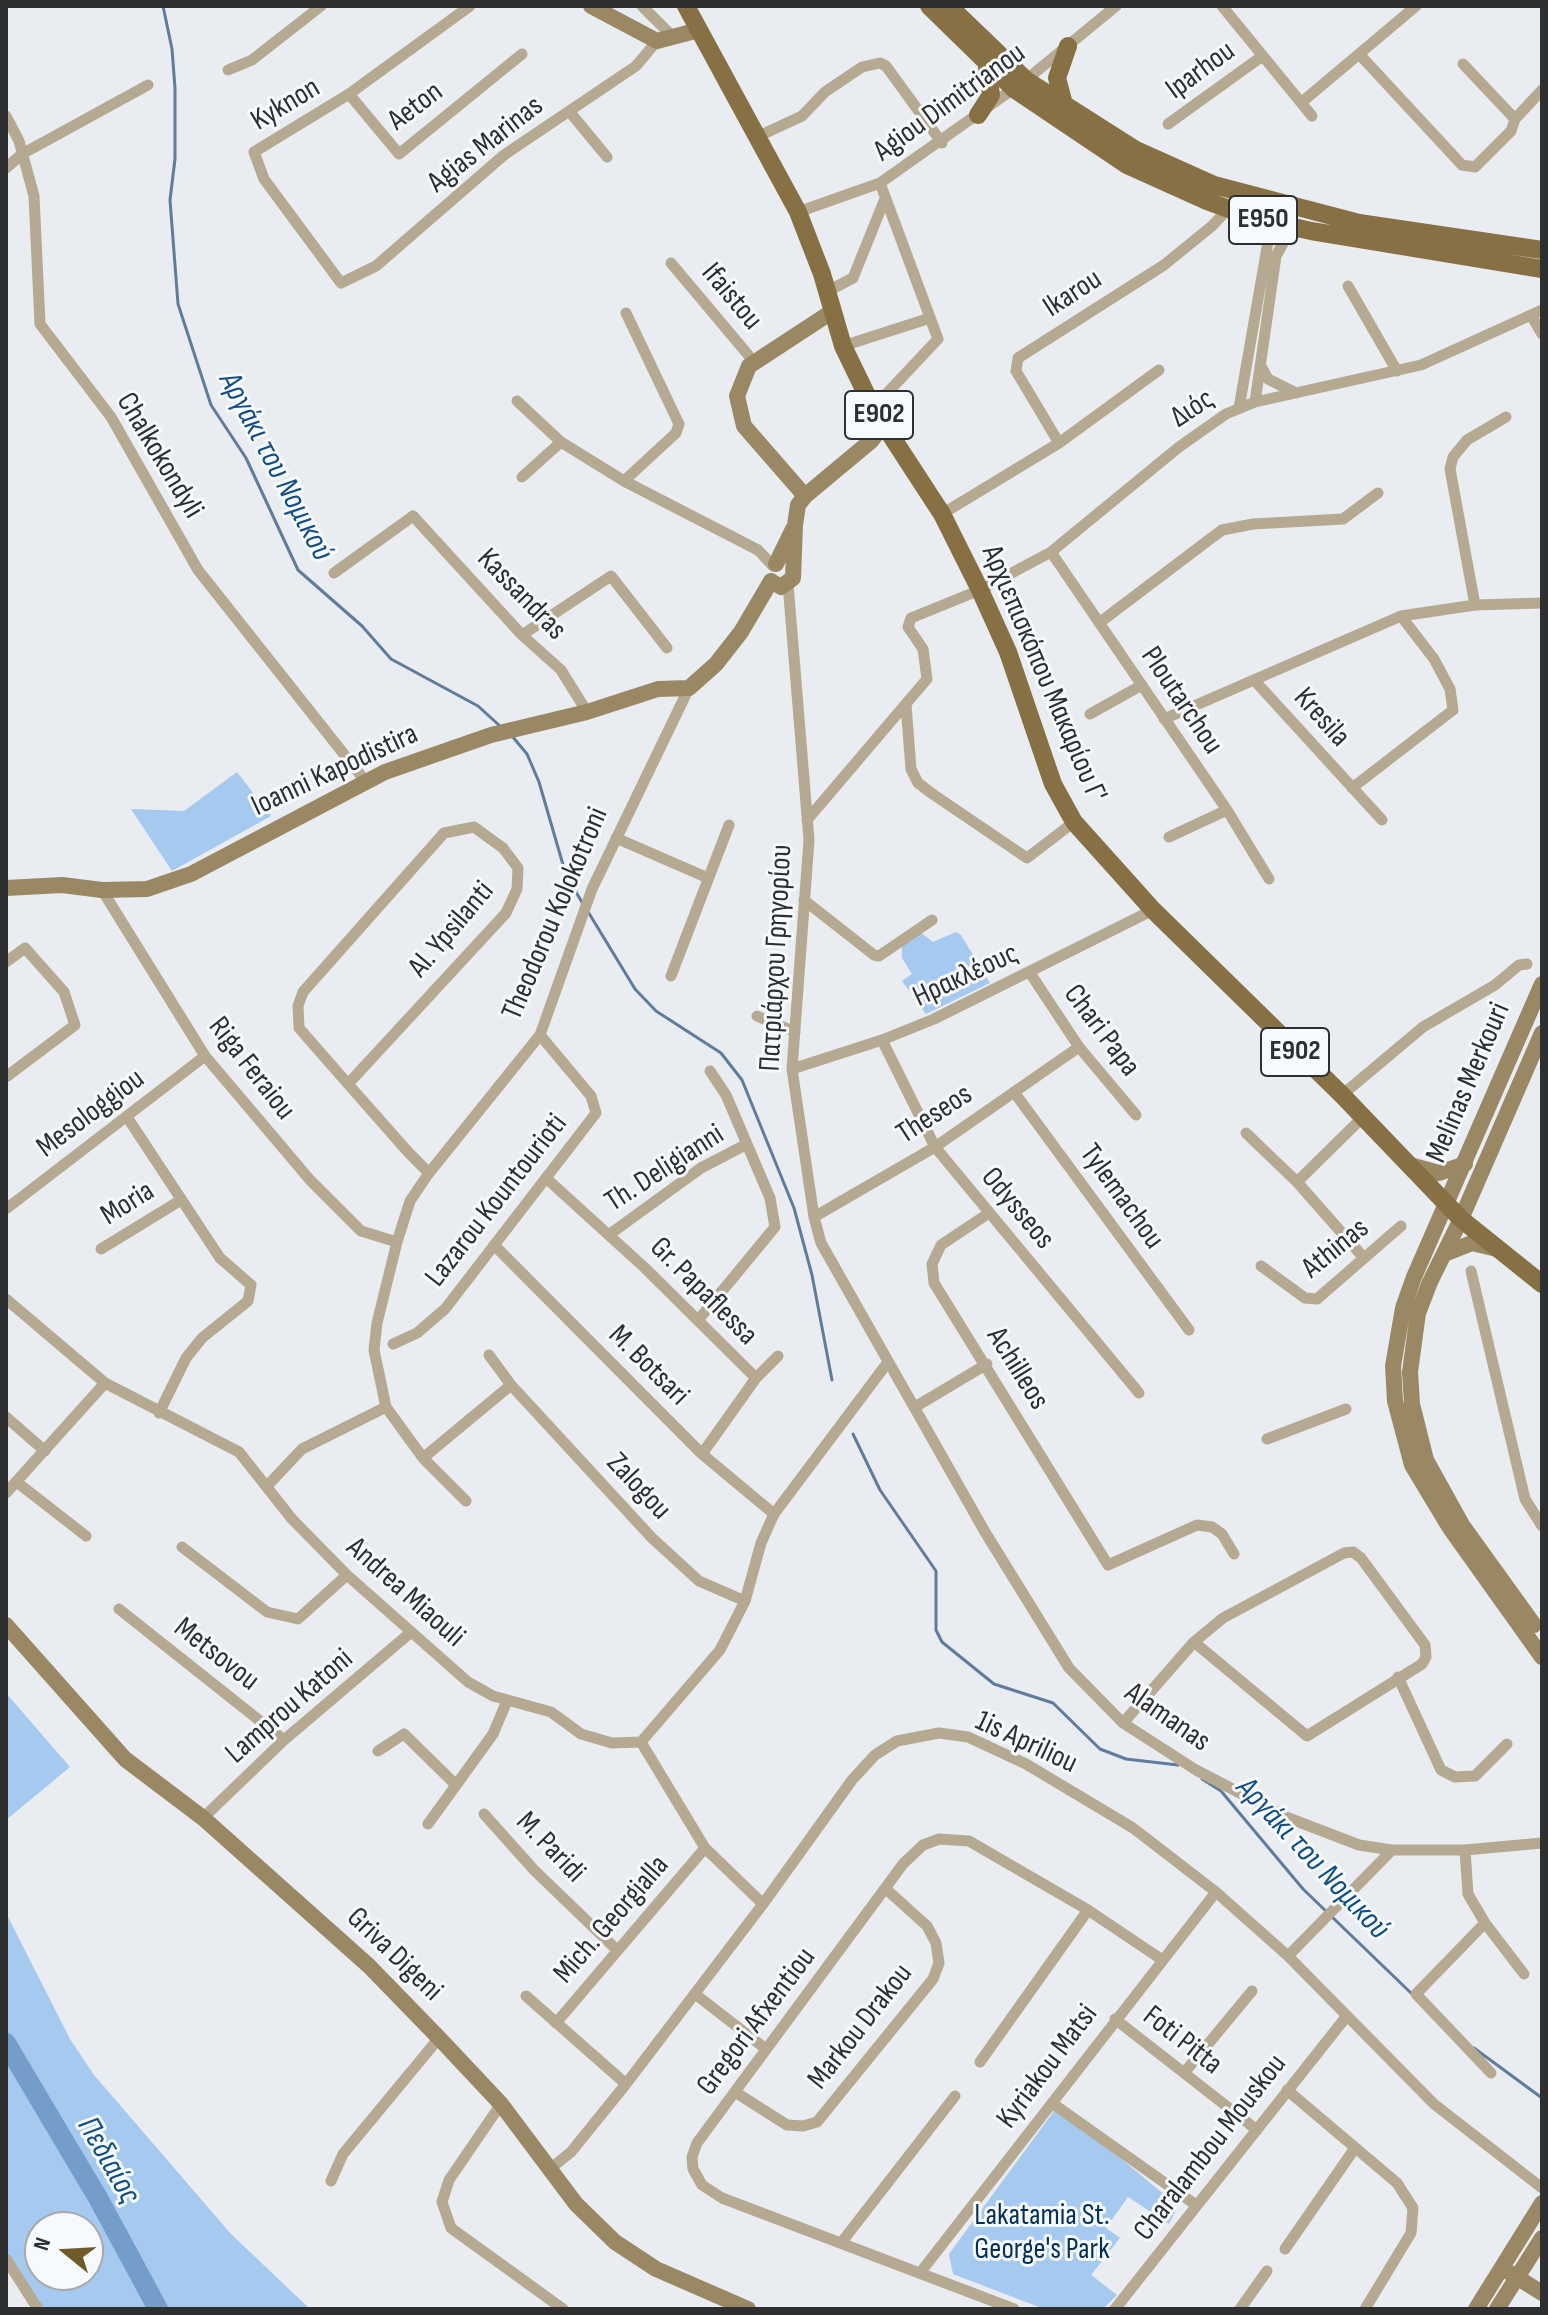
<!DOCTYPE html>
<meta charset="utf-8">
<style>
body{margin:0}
#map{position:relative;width:1548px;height:2315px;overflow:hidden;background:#e9ecf0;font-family:"Sofia Sans Condensed",sans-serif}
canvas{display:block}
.frame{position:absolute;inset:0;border:8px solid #2e2f30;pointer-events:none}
.north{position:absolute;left:24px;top:2211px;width:80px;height:80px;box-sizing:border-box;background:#f7fafd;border:2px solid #a7a9ab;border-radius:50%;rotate:288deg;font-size:22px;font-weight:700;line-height:32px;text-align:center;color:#2e2f30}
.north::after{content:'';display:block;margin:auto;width:28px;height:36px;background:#715a2a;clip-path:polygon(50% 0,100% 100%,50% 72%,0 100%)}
</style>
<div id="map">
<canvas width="1548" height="2315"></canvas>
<div class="frame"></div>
<div class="north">N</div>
</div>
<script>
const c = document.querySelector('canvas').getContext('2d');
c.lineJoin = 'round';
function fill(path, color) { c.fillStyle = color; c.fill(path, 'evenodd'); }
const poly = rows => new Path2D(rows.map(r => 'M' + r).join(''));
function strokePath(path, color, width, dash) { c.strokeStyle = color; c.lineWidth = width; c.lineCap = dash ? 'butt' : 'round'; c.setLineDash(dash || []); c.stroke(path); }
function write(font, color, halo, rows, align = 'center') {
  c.font = font + ' "Sofia Sans Condensed",sans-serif'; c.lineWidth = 6; c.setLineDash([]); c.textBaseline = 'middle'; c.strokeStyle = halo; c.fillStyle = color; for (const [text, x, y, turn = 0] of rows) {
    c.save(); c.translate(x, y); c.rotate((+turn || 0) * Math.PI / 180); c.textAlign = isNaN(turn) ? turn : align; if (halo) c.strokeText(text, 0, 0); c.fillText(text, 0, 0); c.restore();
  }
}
fill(poly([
 [237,772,271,816,172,871,131,809,184,811],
 [920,932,933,942,956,932,961,935,990,983,926,1014,902,981,912,974,902,958,902,943],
 [6,1693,70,1767,6,1820],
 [6,1913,70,2039,94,2075,231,2234,310,2309,43,2309,6,2251],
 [40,2227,88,2227,88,2275,40,2275],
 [1054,2111,1106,2146,1173,2202,1176,2210,1169,2224,1128,2197,1106,2228,1120,2238,1091,2275,1117,2295,1103,2309,1044,2309,953,2274,949,2254]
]), '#a6c9f0');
strokePath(poly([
 [163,6,172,49,175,88,175,159,170,200,178,304,211,405,246,458,298,570,362,626,391,659,478,706,500,726],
 [512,736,527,754,539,782,566,875,583,904],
 [587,910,635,989,656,1011,721,1053,742,1080,794,1208,812,1275,832,1380],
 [853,1434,880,1490,936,1571,936,1630,942,1642,994,1684,1053,1703,1100,1749,1126,1759,1178,1765],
 [1202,1779,1221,1791,1303,1889,1411,1993],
 [1474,2048,1542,2098]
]), '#5f7c9c', 3);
strokePath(poly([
 [6,2043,98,2198,158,2309]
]), '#749dca', 20);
strokePath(poly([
 [470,6,349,94,254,152,264,179,341,283,376,266,504,155,636,66,657,41],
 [642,6,674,38],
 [1222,6,1312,116],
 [1360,55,1462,165,1475,167,1511,131,1515,119,1542,90],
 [1463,64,1515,119],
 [228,70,252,60,321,6],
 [349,94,399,154,522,54],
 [1302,102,1416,6],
 [569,111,607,157],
 [6,116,19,141,34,196,40,324,111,417,198,570,366,782],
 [1168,124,1261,57],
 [759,136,802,116,825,92,862,67,880,63,886,66,942,143],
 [6,168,22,154,148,85],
 [798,212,880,183,1026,80,1116,6],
 [671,263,755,363],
 [1348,286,1397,371],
 [826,292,853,278,884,201],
 [1531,315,1542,334],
 [843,346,930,318],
 [1261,366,1268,379,1296,393],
 [517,401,561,442,624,481,758,550,773,566],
 [1255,402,1276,256,1288,234,1302,232],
 [873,408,938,339,880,183],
 [1239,408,1268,242,1264,226,1256,220],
 [1059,443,1016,371,1018,358,1164,265,1212,226,1228,209],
 [522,477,561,442],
 [624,481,676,433,679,424,626,313],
 [942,514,1059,443,1159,370],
 [1051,552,1227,810,1269,879],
 [334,573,413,516,522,635,561,670,587,712],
 [788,584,809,840,792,1069,814,1217,821,1243,985,1532,1069,1668,1123,1723,1196,1770,1286,1817,1359,1845,1392,1850,1465,1850,1542,1843],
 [1475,605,1450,469,1453,457,1467,440,1506,417],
 [1099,623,1222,530,1253,524,1343,519,1378,493],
 [522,635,611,576,667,648],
 [1255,681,1382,820],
 [906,705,911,769,918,783,934,795,1027,858,1074,822],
 [1090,714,1142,685],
 [1164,719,1401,616,1475,605,1542,603],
 [1352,788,1453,710,1450,689,1434,659,1401,616],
 [807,820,927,679,923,649,908,627,911,618,980,590,1051,552,1179,447,1226,414,1255,402,1421,365,1542,310],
 [1169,837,1227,810],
 [616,838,708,878],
 [102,890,205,1056,310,1180,361,1231,397,1242],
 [804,900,874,955,879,956,932,920],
 [6,962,25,948,64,992,75,1025,6,1077],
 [1030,973,1079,1047,1136,1115],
 [671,976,729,825],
 [757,1016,795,1032],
 [882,1040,935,1147,1139,1393],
 [792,1069,882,1040,934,1019,1153,910],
 [348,1084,506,913,517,889,518,868,503,848,474,827,444,833,303,992,298,1006,299,1028,348,1084,409,1153,429,1173],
 [1014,1092,1189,1330],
 [1342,1095,1423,1027,1495,985,1519,965,1527,964],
 [127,1117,220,1258,251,1285,248,1301,202,1338,186,1358,159,1413],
 [1246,1133,1297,1182,1363,1117],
 [546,1178,645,1268,756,1378,702,1454],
 [1297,1182,1364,1258],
 [6,1209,205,1056],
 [989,1213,941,1245,932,1264,934,1283,1108,1565,1197,1525,1212,1527,1222,1534,1234,1554],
 [814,1217,935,1147,1079,1047],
 [610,1234,701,1168,747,1144],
 [494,1245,702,1454,774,1514],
 [101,1249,181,1200],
 [1261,1266,1305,1298,1317,1299,1401,1226],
 [1471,1271,1525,1499,1542,1526],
 [6,1299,105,1383,239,1452,292,1519,347,1575,468,1682,493,1696,551,1712,581,1734,612,1743,641,1742],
 [699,1319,775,1227,770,1198,726,1095,710,1071],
 [393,1344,417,1333,445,1309,596,1113,591,1096,540,1035],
 [489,1355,511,1385,652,1538,699,1581,745,1601],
 [756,1378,778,1356],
 [915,1407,987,1364],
 [6,1417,45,1451],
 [1267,1439,1346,1409],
 [423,1458,511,1385],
 [18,1483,86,1536],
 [268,1485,302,1449,386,1407],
 [6,1493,105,1383],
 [466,1501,423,1458,386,1407,374,1350,377,1323,397,1242,410,1201,429,1173,540,1035,592,889,689,688],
 [182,1547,267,1612,298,1619,347,1575],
 [119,1609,284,1740],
 [1398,1677,1441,1770,1455,1777,1475,1776,1507,1744],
 [1123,1723,1194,1642,1223,1618,1344,1553,1353,1552,1361,1558,1425,1645,1426,1657,1422,1664,1307,1736,1194,1642],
 [641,1742,720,1650,745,1601,761,1543,774,1514,888,1362],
 [641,1742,705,1848,763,1904],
 [378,1751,404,1734,456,1785],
 [484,1814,534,1870,616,1949],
 [203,1818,284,1740,410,1633],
 [428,1824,493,1734,507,1701],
 [1465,1850,1468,1894,1485,1923,1524,1974],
 [1485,1923,1416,1994,1491,2073],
 [1288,1956,1392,1850],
 [695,1994,766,2049],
 [526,1996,626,2084],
 [1115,2019,1257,2130],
 [556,2023,705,1848],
 [980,2062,1088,1910],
 [1184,2073,1252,1991],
 [1287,2090,1397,2183,1413,2208,1411,2233,1365,2309],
 [735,2092,787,2125,803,2126,817,2122,933,1979,939,1963,936,1943,927,1926,886,1889],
 [1052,2103,1196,2205],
 [501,2104,449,2180,442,2202,451,2228,563,2309],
 [550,2169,571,2152,626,2084,763,1904,852,1780,875,1755,897,1741,939,1733,968,1737,1026,1764,1133,1828,1216,1892,1288,1956,1434,2104,1542,2188],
 [331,2181,343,2154,439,2038],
 [841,2243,955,2096],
 [1285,2249,1355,2148],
 [6,2259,38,2309],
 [920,2273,1216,1892],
 [1014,2309,722,2198,702,2185,693,2169,692,2157,697,2143,903,1864,923,1845,939,1839,969,1841,1088,1910,1161,1959],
 [1115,2309,1346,2017],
 [1240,2309,1267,2271]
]), '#b5a991', 11);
strokePath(poly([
 [591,6,657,41,699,30],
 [805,496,744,426,737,396,749,366,833,311],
 [776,564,793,529],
 [771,581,781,587,793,578,795,525,798,505,805,496,871,441,885,423],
 [6,888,62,885,102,890,147,889,191,874,385,772,491,735,587,712,658,689,689,688,716,664,741,632,771,581],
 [1542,984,1414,1277,1403,1308,1393,1366,1395,1401,1412,1465,1450,1528,1542,1657],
 [1410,1165,1439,1173,1465,1164],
 [1444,1254,1472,1243,1497,1249],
 [6,1625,125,1759,203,1818,369,1966,439,2038,501,2104,576,2204,615,2242,656,2269,748,2309],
 [1534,1625,1462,1525,1426,1460,1412,1404,1410,1372,1418,1313,1430,1282,1461,1219,1542,1033],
 [1510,2273,1542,2293],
 [1476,2309,1542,2203],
 [1497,2309,1542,2238]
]), '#9a8865', 16);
strokePath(poly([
 [686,6,798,212,822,274,843,346,873,408,942,514,980,590,1008,652,1053,784,1074,822,1153,910,1342,1095,1461,1219,1542,1284],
 [929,6,1014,89,1127,165,1207,201,1251,217,1311,231,1542,269],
 [949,6,1026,80,1136,150,1214,185,1359,223,1542,250],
 [1064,104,1057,78,1068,46],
 [978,115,991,95,987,67]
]), '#877144', 18);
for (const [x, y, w] of [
 [1263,220,68],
 [879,415,68],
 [1295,1052,68]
]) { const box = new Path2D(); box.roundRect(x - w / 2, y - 24, w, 48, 6); c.fillStyle = '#f7fafd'; c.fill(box); strokePath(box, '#2e2f30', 2); }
write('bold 28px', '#2e2f30', null, [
 ["E950",1263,220],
 ["E902",879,415],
 ["E902",1295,1052]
]);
write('30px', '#2e2f30', '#f7fafd', [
 ["Iparhou",1201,71,-36],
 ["Agiou Dimitrianou",950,103,-36],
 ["Kyknon",286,105,-31],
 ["Aeton",416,107,-37],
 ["Agias Marinas",486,145,-38],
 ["Ikarou",1073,294,-33],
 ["Ifaistou",731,297,50],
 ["Διός",1193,409,-33],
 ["Chalkokondyli",159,456,59],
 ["Kassandras",521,595,46],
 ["Αρχιεπισκόπου Μακαρίου Γ'",1043,674,67],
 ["Ploutarchou",1181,701,56],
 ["Kresila",1321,718,48],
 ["Ioanni Kapodistira",335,771,-25],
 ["Theodorou Kolokotroni",556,914,-67],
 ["Al. Ypsilanti",452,930,-50],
 ["Πατριάρχου Γρηγορίου",777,958,-87],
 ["Ηρακλέους",966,976,-25],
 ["Chari Papa",1101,1031,53],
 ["Riga Feraiou",251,1069,52],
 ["Melinas Merkouri",1469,1083,-67],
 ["Mesologgiou",91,1114,-37],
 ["Theseos",935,1115,-33],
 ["Th. Deligianni",665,1169,-33],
 ["Tylemachou",1121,1197,54],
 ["Lazarou Kountourioti",497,1201,-52],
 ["Moria",128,1204,-32],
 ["Odysseos",1017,1209,50],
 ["Athinas",1336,1249,-39],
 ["Gr. Papaflessa",703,1292,45],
 ["M. Botsari",648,1366,45],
 ["Achilleos",1017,1369,58],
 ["Zalogou",638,1487,47],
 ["Andrea Miaouli",405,1593,42],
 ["Metsovou",216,1655,38],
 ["Lamprou Katoni",290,1707,-41],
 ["Alamanas",1167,1718,35],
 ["1is Apriliou",1026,1743,25],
 ["M. Paridi",550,1848,46],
 ["Mich. Georgialla",612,1920,-49],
 ["Griva Digeni",394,1955,44],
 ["Gregori Afxentiou",757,2022,-53],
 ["Markou Drakou",861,2027,-52],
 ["Foti Pitta",1182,2041,38],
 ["Kyriakou Matsi",1048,2067,-53],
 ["Charalambou Mouskou",1211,2148,-52]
]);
write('30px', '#02305a', '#f7fafd', [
 ["Lakatamia St.",1042,2216],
 ["George's Park",1042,2250]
]);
write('italic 32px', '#124e86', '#f7fafd', [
 ["Αργάκι του Νομικού",275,467,62],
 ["Αργάκι του Νομικού",1312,1859,47],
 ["Πεδιαίος",108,2161,60]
]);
</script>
